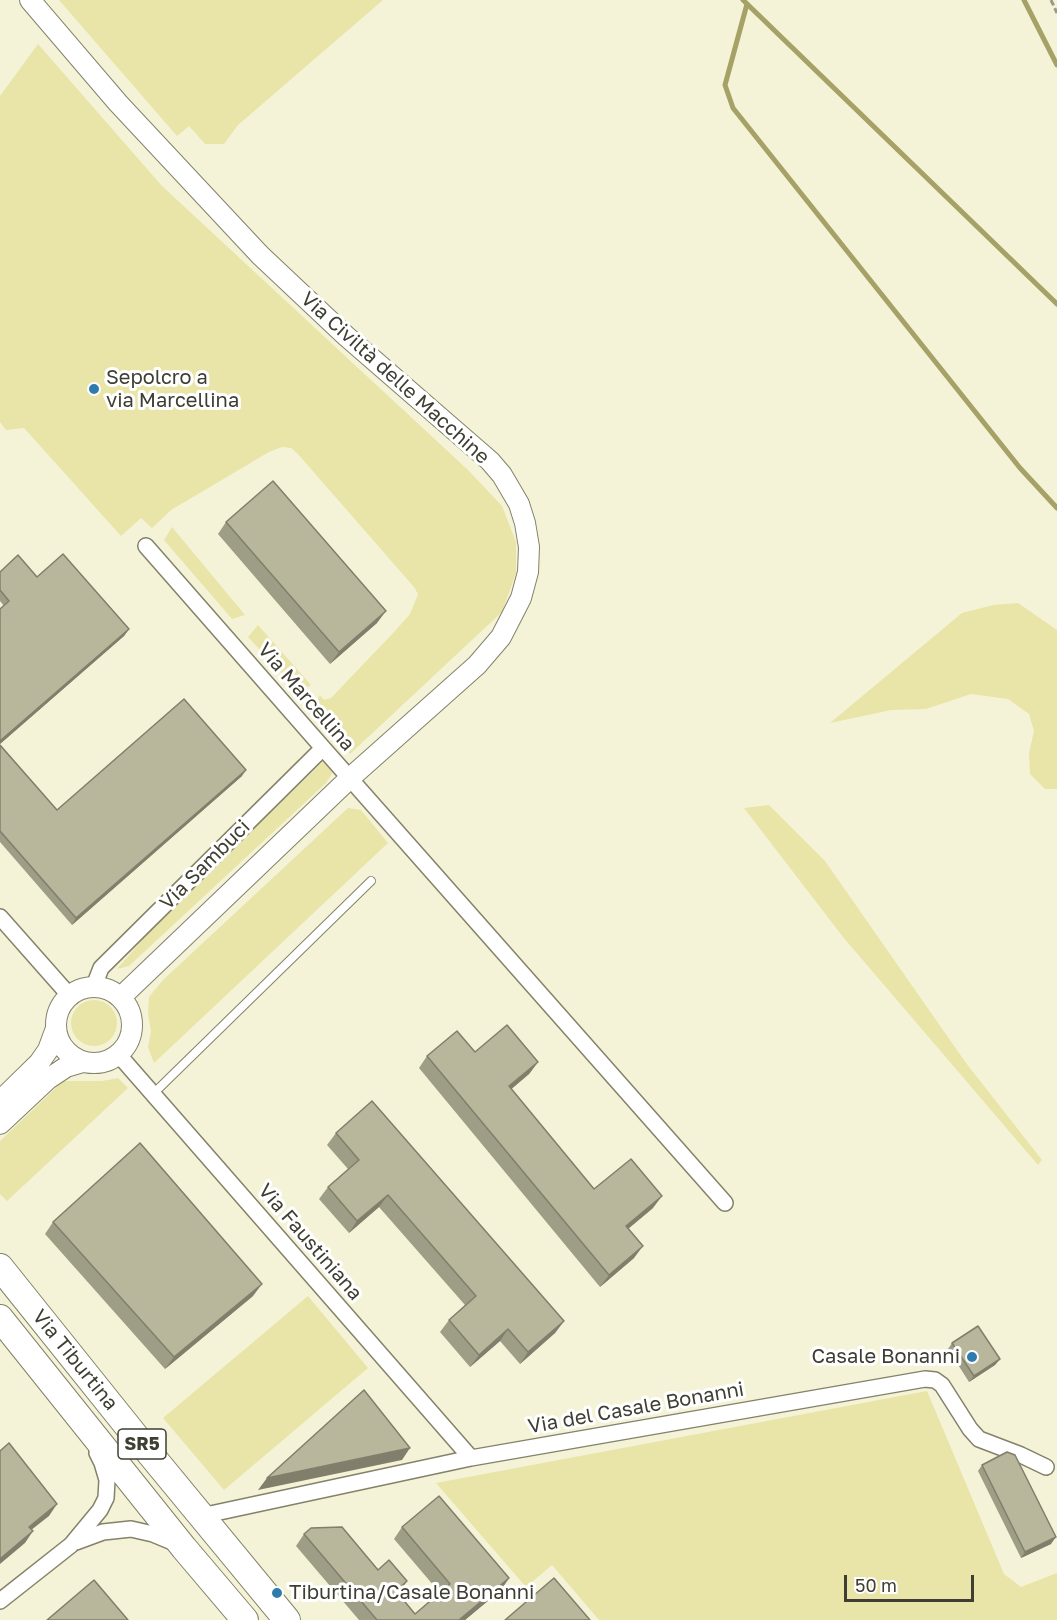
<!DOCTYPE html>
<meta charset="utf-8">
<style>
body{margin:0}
#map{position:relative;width:1057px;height:1620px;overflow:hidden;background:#f5f3d7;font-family:"Golos Text",sans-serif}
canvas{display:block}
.scale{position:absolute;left:844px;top:1575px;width:130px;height:27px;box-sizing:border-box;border:3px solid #3e3e33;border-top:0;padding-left:8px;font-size:18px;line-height:21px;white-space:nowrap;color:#3e3e33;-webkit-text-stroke:4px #fff;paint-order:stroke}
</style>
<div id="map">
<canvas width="1057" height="1620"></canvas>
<div class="scale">50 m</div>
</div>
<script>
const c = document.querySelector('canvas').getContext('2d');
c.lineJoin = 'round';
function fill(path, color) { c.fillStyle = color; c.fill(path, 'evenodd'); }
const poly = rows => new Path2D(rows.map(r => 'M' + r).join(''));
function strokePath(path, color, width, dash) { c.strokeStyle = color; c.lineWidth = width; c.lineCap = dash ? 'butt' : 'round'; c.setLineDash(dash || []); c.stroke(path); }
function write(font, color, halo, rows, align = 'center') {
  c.font = font + ' "Golos Text",sans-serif'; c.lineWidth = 6; c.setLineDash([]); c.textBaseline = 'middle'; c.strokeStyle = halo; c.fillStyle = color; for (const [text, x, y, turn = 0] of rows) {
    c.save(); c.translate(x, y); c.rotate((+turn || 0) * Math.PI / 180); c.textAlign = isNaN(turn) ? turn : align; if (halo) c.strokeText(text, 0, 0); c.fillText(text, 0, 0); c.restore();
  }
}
fill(poly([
 [59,0,383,0,238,125,224,144,205,144,189,126,177,136],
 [38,44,162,186,468,470,502,506,516,542,516,573,502,612,350,754,313,708,320,695,324,700,331,698,395,631,410,614,418,594,414,587,297,453,291,448,282,447,269,452,171,510,152,528,141,518,121,536,24,428,6,430,0,422,0,96],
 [172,527,245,615,232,619,164,540],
 [1018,603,1057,630,1057,789,1045,789,1030,774,1029,753,1034,731,1029,714,1008,699,971,694,926,709,891,710,830,723,962,613,993,605],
 [258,625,311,685,299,692,248,637],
 [325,760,333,772,326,783,129,966,117,969,165,914],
 [769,805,825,861,966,1063,1042,1160,1038,1165,843,937,744,808],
 [348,808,361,810,388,843,154,1063,148,1047,151,1032,148,1014,149,997,163,980],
 '71 1023a23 23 0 1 1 46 0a23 23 0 1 1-46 0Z',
 [118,1078,128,1088,7,1201,0,1194,0,1141,63,1081,102,1081],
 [308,1296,368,1368,224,1490,163,1418],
 [927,1391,1004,1574,1021,1587,1057,1573,1057,1620,599,1620,552,1565,526,1587,436,1483]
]), '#e9e4a7');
strokePath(poly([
 [743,0,1057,304],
 [1024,0,1057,65],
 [747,4,725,85,733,108,1020,468,1057,508]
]), '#a6a167', 5);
const service = poly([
 [153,1094,371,881]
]);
const minor = poly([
 [146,546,323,748,725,1203],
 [0,917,69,995],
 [94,986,101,968,323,748],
 [118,1054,471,1458],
 [201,1516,471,1458,925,1379,935,1380,942,1385,970,1429,979,1439,1021,1455,1046,1467],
 [76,1542,103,1532,131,1529,153,1534,177,1544],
 [0,1601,71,1545,100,1510,106,1498,107,1480,102,1463,97,1453]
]);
const tertiary = poly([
 [30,0,118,103,260,255,346,336,490,461,502,475,519,504,525,523,529,547,528,572,521,598,501,637,477,665,350,778,121,997],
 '56 1025a38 38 0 1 1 76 0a38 38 0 1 1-76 0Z',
 [0,1101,39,1063,48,1050,55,1031],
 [0,1124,48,1079,66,1067,83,1062]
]);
const primary = poly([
 [0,1267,137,1438,287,1620],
 [0,1318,184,1548,245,1620]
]);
strokePath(service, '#848269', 10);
strokePath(minor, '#848269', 18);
strokePath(tertiary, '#848269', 22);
strokePath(primary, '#848269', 28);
strokePath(poly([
 [1051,0,1057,13]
]), '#9b9a87', 3, [6, 3]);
strokePath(service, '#fff', 8);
strokePath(minor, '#fff', 15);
strokePath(tertiary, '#fff', 20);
strokePath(primary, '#fff', 26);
fill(poly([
 [226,522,377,623,330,664,218,534],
 [0,572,37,577,129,629,124,636,0,744,0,609,4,606,0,601],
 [0,745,57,810,242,776,72,925,0,842],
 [475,1052,538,1062,529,1074,511,1089,594,1189,653,1208,628,1229,634,1258,600,1287,419,1068,427,1056],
 [336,1133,564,1321,555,1333,520,1364,500,1341,470,1367,440,1332,449,1320,465,1305,379,1207,349,1233,319,1199,328,1187,348,1169,327,1145],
 [53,1222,253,1296,165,1369,45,1234],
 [952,1343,1000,1359,995,1365,969,1382,948,1349],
 [982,1465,1051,1544,1021,1558,978,1471],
 [402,1527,509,1578,501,1590,465,1620,359,1620,296,1546,304,1534,378,1570,415,1614,440,1593,394,1539]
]), '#9e9d85');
fill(poly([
 [386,611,377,623,330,664,339,652],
 [129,629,124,636,0,744,0,741],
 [246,770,242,776,72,925,76,918],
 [538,1062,529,1074,501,1098,509,1086],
 [388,1195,379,1207,349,1233,357,1221],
 [662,1196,653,1208,617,1238,626,1226],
 [643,1246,634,1258,600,1287,609,1275],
 [262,1284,253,1296,165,1369,174,1357],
 [564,1321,555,1333,520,1364,528,1352],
 [508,1329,500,1341,470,1367,479,1355],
 [1000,1359,995,1365,969,1382,974,1376],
 [410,1448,402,1460,258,1490,267,1478],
 [57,1504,49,1516,21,1538,29,1527],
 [33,1531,25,1543,0,1564,0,1559],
 [1056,1537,1051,1544,1021,1558,1025,1552],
 [509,1578,501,1590,465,1620,459,1620],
 [407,1581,399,1593,387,1603,396,1591]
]), '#817f6c');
const building = poly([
 [273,481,386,611,339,652,226,522,273,481],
 [63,554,129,629,0,741,0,609,9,601,0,590,0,572,18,555,37,577,63,554],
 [184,699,246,770,76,918,0,831,0,745,57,810,184,699],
 [507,1025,538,1062,509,1086,594,1189,631,1159,662,1196,626,1226,643,1246,609,1275,427,1056,457,1031,475,1052,507,1025],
 [372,1101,564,1321,528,1352,508,1329,479,1355,449,1320,476,1296,388,1195,357,1221,328,1187,359,1160,336,1133,372,1101],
 [140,1143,262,1284,174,1357,53,1222,140,1143],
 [978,1326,1000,1359,974,1376,952,1343,978,1326],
 [364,1390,410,1448,267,1478,364,1390],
 [9,1443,57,1504,29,1527,33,1531,0,1559,0,1451,9,1443],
 [1007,1452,1015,1455,1056,1537,1025,1552,982,1465,1007,1452],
 [439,1496,509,1578,459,1620,377,1620,304,1534,311,1528,342,1527,378,1570,389,1560,407,1581,396,1591,415,1614,450,1584,402,1527,439,1496],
 [554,1578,590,1620,505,1620,554,1578],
 [94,1580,128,1620,47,1620,94,1580]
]);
fill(building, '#b8b69b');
strokePath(building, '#817f6c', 1.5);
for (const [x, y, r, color] of [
 [94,389,6,"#307bae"],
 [972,1357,6,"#307bae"],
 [277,1593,6,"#307bae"]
]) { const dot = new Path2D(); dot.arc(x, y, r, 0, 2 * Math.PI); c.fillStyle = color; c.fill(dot); strokePath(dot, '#fff', 2); }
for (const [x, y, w] of [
 [142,1444,48]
]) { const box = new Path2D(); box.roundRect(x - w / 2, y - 15, w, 30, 4.5); c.fillStyle = '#fff'; c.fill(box); strokePath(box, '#3e3e33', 1.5); }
write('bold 18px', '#3e3e33', null, [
 ["SR5",142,1444]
]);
write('20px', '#3e3e33', '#fff', [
 ["Sepolcro a",106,378],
 ["via Marcellina",106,401],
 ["Casale Bonanni",960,1357,"right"],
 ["Tiburtina/Casale Bonanni",289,1593]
], 'left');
write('20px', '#3e3e33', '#fff', [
 ["Via Civiltà delle Macchine",395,378,42],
 ["Via Marcellina",306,697,49],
 ["Via Sambuci",205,865,-45],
 ["Via Faustiniana",310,1242,49],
 ["Via Tiburtina",75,1360,51],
 ["Via del Casale Bonanni",636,1408,-10]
]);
</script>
